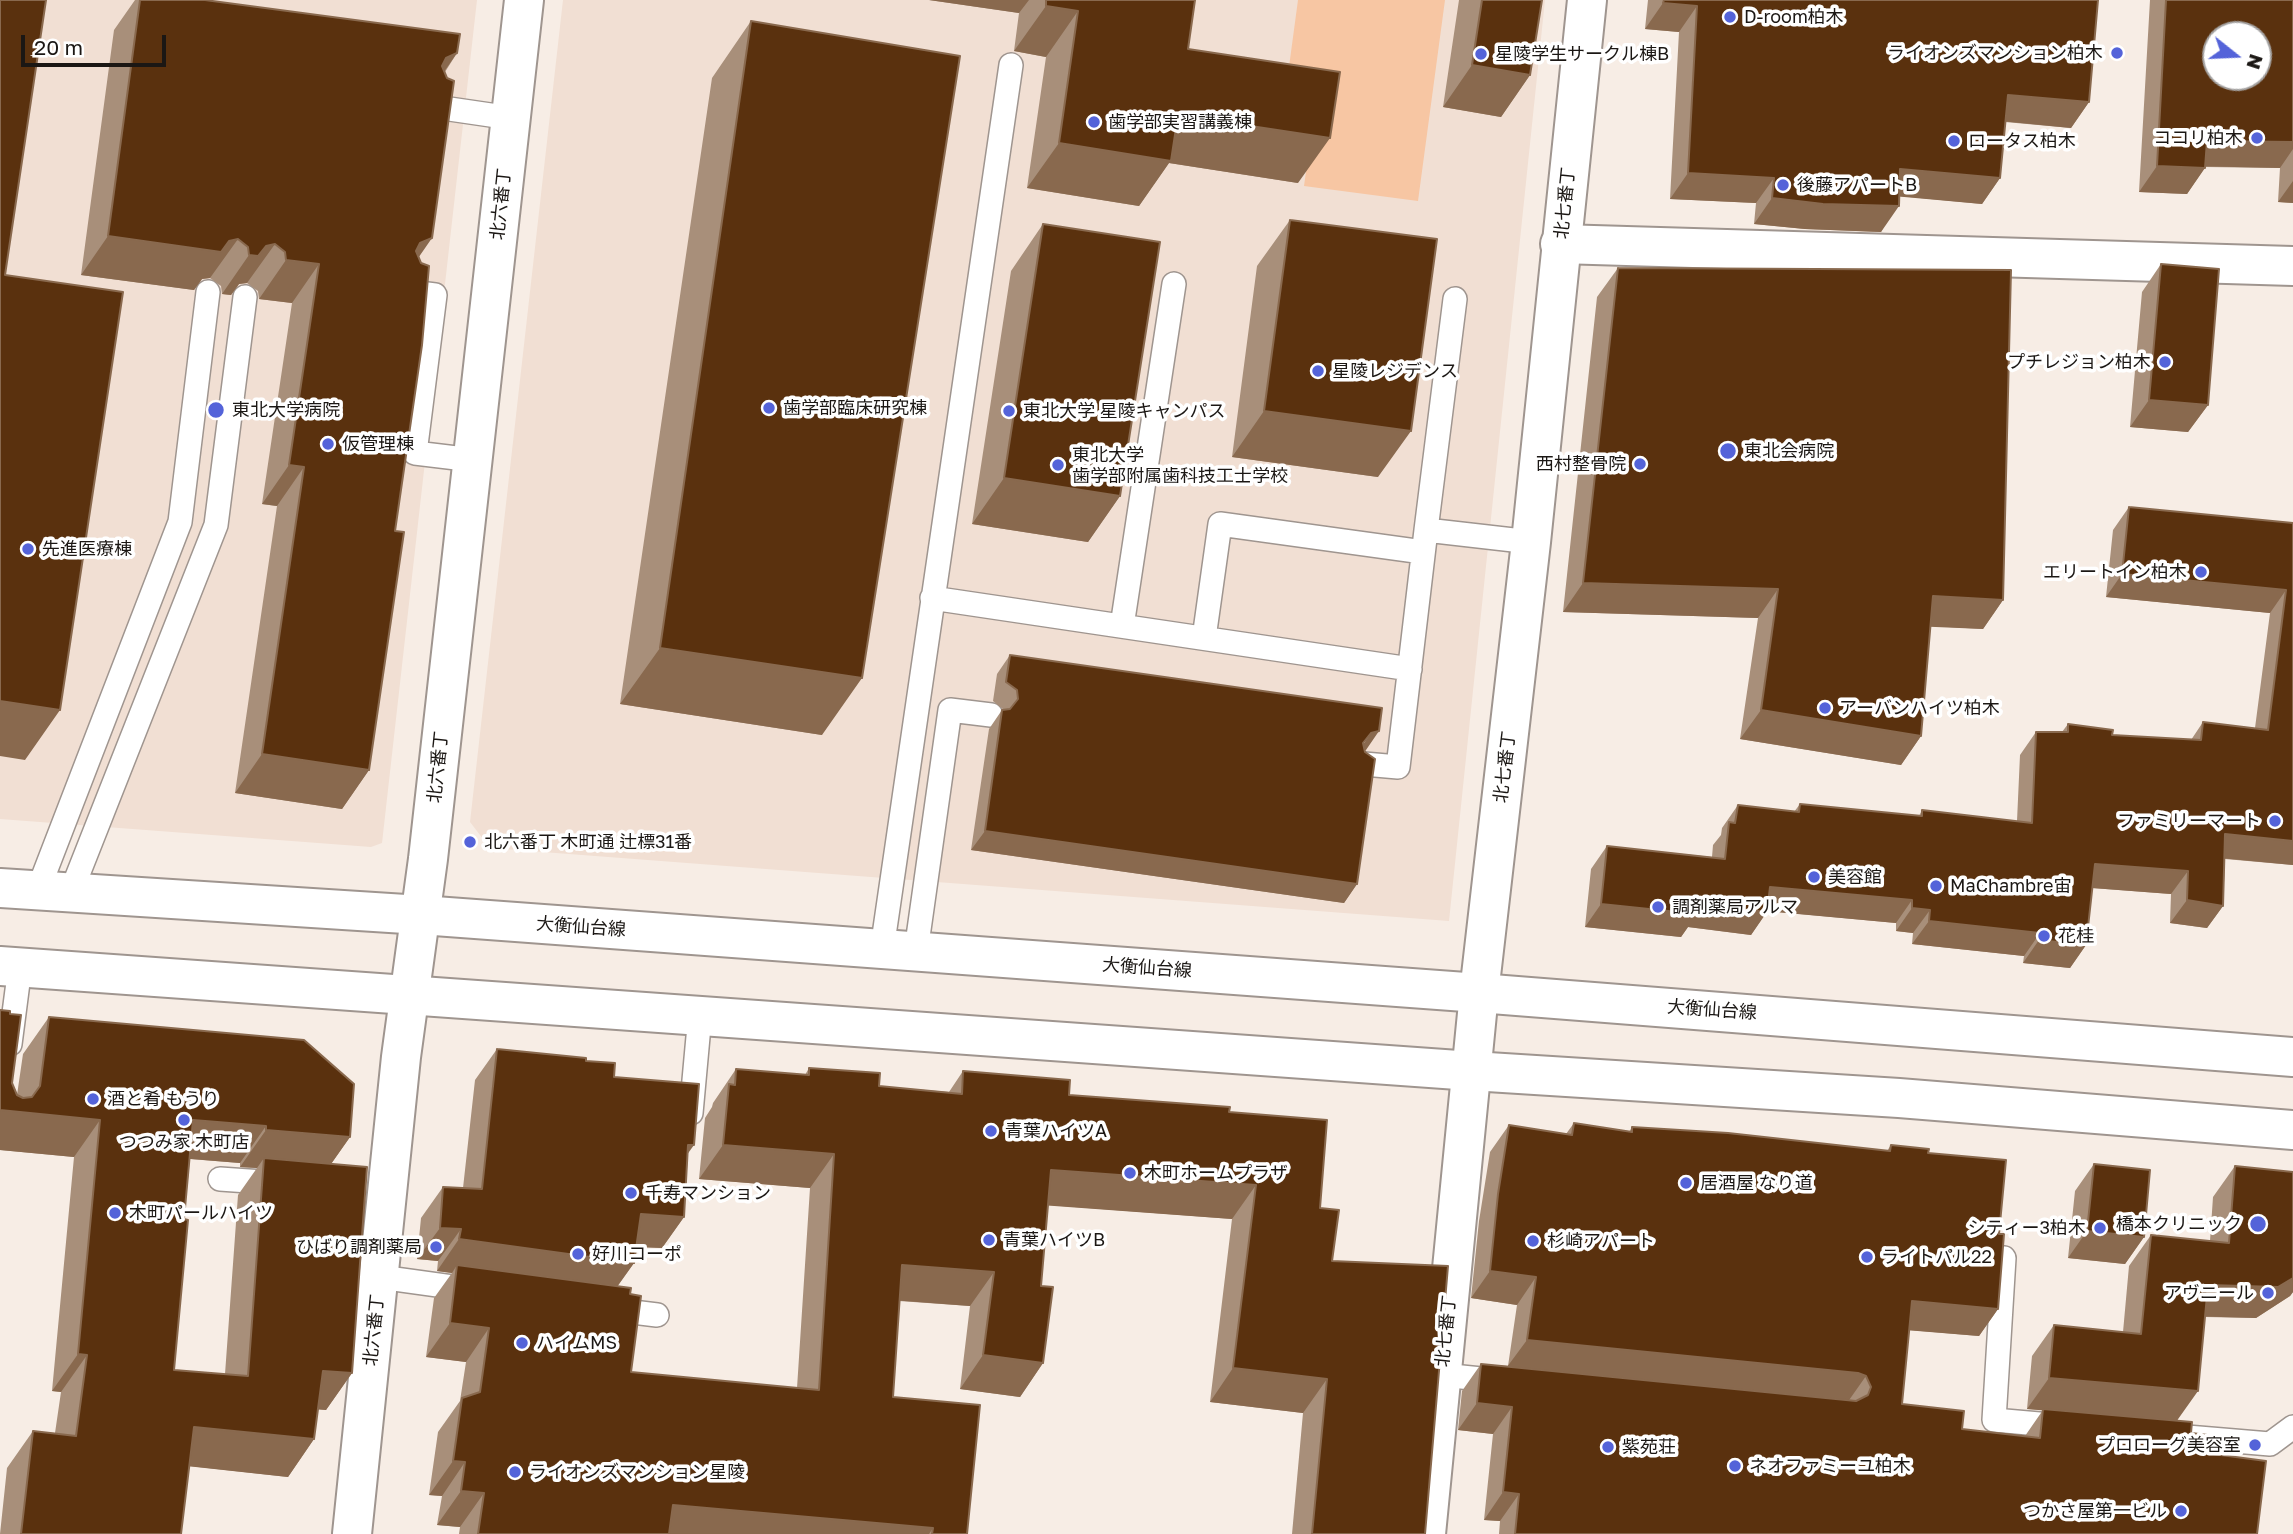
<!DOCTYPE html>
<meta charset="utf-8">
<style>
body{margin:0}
#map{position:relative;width:2293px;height:1534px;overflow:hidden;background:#f7ede5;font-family:"Golos Text",sans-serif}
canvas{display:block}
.north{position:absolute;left:2202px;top:21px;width:70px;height:70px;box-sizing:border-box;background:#fff;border:2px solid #a4a2a1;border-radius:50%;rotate:108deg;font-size:19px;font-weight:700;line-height:28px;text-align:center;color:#1b1714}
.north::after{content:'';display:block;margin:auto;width:24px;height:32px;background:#5463d9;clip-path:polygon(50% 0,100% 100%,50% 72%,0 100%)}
.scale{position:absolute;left:21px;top:35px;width:145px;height:32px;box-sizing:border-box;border:4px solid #1b1714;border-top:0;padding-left:9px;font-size:21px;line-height:24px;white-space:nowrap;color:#1b1714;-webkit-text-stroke:5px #fff;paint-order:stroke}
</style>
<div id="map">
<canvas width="2293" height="1534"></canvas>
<div class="north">N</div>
<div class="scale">20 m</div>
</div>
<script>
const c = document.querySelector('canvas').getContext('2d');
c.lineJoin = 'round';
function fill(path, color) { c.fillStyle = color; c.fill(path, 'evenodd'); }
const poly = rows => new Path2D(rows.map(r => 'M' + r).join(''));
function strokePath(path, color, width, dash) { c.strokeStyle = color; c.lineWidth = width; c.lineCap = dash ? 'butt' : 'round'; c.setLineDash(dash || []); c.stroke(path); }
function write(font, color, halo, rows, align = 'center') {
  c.font = font + ' "Golos Text","Noto Sans JP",sans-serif'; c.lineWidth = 7; c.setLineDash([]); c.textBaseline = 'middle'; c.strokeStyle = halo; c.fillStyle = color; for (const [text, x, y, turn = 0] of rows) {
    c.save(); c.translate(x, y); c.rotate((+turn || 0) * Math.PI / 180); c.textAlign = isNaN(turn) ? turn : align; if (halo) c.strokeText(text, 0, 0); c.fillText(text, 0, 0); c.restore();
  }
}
fill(poly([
 [0,0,477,0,382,843,371,847,0,819],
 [563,0,1545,0,1449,921,490,848,470,822]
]), '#f1dfd3');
fill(poly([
 [1298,0,1445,0,1418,201,1304,186,1315,108,1284,104]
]), '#f7c6a3');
const service = poly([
 [429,106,511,118],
 [403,291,435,295,415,453,473,460],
 [1426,530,1455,299],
 [932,598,1410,669],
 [1122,626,1174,284],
 [1204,638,1220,524,1423,552],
 [1364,764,1398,767,1426,530,1531,542],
 [38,890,180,522,208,292],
 [71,892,216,525,245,297],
 [882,949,1011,65],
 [916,951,950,710,991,715],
 [10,1044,20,967],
 [691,1113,700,1015],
 [220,1179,277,1183],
 [2004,1258,1994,1420,2062,1426],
 [380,1277,474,1290],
 [608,1309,657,1315],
 [1442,1375,1501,1381],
 [2187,1437,2270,1444,2293,1427]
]);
const minor = poly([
 [1560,244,2293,266],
 [1426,1534,1479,993]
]);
const tertiary = poly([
 [1479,993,1531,542,1587,0],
 [352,1534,401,1057,428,859,524,0]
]);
const secondary = poly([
 [0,888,421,915,1479,993,2293,1057],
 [0,966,1472,1071,1899,1098,2293,1130]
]);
strokePath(service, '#9f958f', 26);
strokePath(minor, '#9f958f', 42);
strokePath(tertiary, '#9f958f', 42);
strokePath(secondary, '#9f958f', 42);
strokePath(service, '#fff', 23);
strokePath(minor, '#fff', 38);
strokePath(tertiary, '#fff', 38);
strokePath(secondary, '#fff', 38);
fill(poly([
 [135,0,205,0,457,53,445,72,419,257,395,531,369,770,342,809,235,793,277,506,262,504,292,303,259,299,258,291,247,283,239,284,231,295,222,294,221,286,210,278,202,279,194,290,81,275,114,30],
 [929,0,1195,0,1188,49,1298,183,1169,163,1139,206,1027,188,1046,57,1014,51,1019,13],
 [1459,0,1542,0,1530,75,1501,117,1443,107],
 [1648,0,2098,0,2089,102,2071,128,2005,122,2000,178,1982,204,1899,196,1881,232,1805,229,1754,224,1756,203,1670,199,1679,32,1645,29],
 [2150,0,2293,0,2293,203,2278,202,2280,168,2205,167,2187,194,2139,192],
 [751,21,822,735,620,704,712,78],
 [1290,220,1378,477,1232,457,1257,266],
 [1043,224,1120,496,1088,542,972,524,1011,271],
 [2161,264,2208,405,2188,432,2130,427,2142,292],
 [1618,268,2003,600,1983,629,1930,626,1921,736,1901,765,1740,739,1758,618,1563,612,1597,297],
 [2129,507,2293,523,2293,865,2225,859,2223,906,2207,928,2170,923,2171,894,2092,888,2086,945,2070,968,2023,963,2024,956,1912,944,1913,933,1896,931,1896,923,1767,911,1751,935,1688,927,1681,937,1585,927,1591,869,1607,846,1712,857,1713,845,1721,835,1722,828,1738,805,1794,812,1800,804,1919,816,1922,810,2017,821,2020,755,2036,732,2062,732,2068,724,2112,735,2191,740,2203,722,2255,728,2270,613,2106,597,2113,530],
 [1010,655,1366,750,1365,750,1357,884,1344,903,971,850,989,729,1002,710,1004,710,993,701,997,674],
 [0,1010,12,1083,17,1095,23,1054,49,1017,350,1137,331,1164,352,1373,326,1410,318,1409,314,1439,288,1477,189,1466,181,1534,0,1534,7,1468,33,1431,55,1433,61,1392,52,1391,74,1157,0,1150],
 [190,1159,240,1163,240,1167,257,1168,238,1195,225,1374,174,1370,184,1219],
 [497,1049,586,1061,614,1077,688,1153,684,1217,662,1248,636,1247,634,1263,617,1287,630,1294,631,1372,797,1388,810,1188,699,1179,705,1118,712,1107,713,1103,736,1069,805,1075,809,1068,879,1086,949,1092,963,1071,1069,1095,1229,1112,1320,1208,1332,1261,1425,1534,1292,1534,1303,1413,1210,1402,1232,1219,1048,1205,1041,1286,1043,1363,1020,1397,960,1389,970,1306,899,1301,893,1397,967,1534,459,1534,460,1527,437,1525,442,1496,429,1495,438,1432,460,1401,466,1362,426,1357,434,1298,452,1273,437,1271,438,1261,417,1259,421,1218,443,1187,463,1188,475,1080],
 [1574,1123,1629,1132,1632,1127,1887,1151,1891,1145,1928,1153,1999,1234,1998,1309,1979,1336,1909,1330,1902,1404,1962,1429,2025,1436,2043,1410,2027,1409,2032,1356,2054,1325,2123,1332,2129,1266,2151,1235,2210,1241,2213,1197,2235,1166,2293,1172,2293,1292,2290,1296,2256,1318,2205,1317,2177,1421,2191,1433,2213,1454,2257,1534,1499,1534,1500,1521,1484,1520,1493,1434,1458,1430,1462,1391,1481,1364,1508,1366,1517,1305,1471,1298,1479,1221,1490,1152,1509,1125,1566,1134],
 [2094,1164,2144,1237,2125,1264,2068,1258,2075,1191]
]), '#a88f7a');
fill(poly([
 [929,0,1029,0,1019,13],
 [1663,3,1697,6,1679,32,1645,29],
 [1046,6,1078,11,1046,57,1014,51],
 [457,53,430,92,446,58],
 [1472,65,1530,75,1501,117,1443,107],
 [2008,95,2089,102,2071,128,1990,120],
 [1178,115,1330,138,1298,183,1169,163,1139,206,1027,188,1059,143],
 [2207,141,2293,142,2293,149,2280,168,2189,166],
 [2157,166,2205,168,2187,194,2139,192],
 [1900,169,2000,178,1982,204,1882,195],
 [1688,173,1774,178,1756,203,1670,199],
 [2293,181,2293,203,2278,202],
 [1772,198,1899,206,1881,232,1805,229,1754,224],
 [108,236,229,241,238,239,210,278,202,279,194,290,81,275],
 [432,238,405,277,420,243],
 [275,244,247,283,239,284,231,295,222,294,249,255,266,246],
 [286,260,319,264,292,303,259,299],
 [2149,400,2208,405,2188,432,2130,427],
 [1264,411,1411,431,1378,477,1232,457],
 [289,465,304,467,277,506,262,504],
 [1004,478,1120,496,1088,542,972,524],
 [2122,574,2286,590,2270,613,2106,597],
 [1583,583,1778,589,1758,618,1563,612],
 [1933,596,2003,600,1983,629,1912,626],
 [660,648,862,678,822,735,620,704],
 [0,701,60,710,25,760,0,756],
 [1761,710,1921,736,1901,765,1740,739],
 [1379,731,1366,750,1358,752,1371,733],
 [262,754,369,770,342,809,235,793],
 [985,831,1357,884,1344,903,971,850],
 [2225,834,2293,841,2293,865,2209,857],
 [2095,864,2188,871,2171,894,2079,887],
 [1770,887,1912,900,1896,923,1754,910],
 [2187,900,2223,906,2207,928,2170,923],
 [1601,904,1698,904,1767,912,1751,935,1688,927,1681,937,1585,927],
 [1912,908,1930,910,1913,933,1896,931],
 [1929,921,2040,933,2024,956,1912,944],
 [2039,940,2086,945,2070,968,2023,963],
 [0,1110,100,1120,74,1157,0,1150],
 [193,1120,266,1126,240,1163,167,1157],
 [266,1130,350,1137,324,1174,264,1158,257,1168,240,1167],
 [688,1145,694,1145,671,1177],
 [723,1145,834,1154,810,1188,699,1179],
 [1051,1170,1256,1185,1232,1219,1027,1204],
 [641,1214,684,1217,662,1248,618,1246],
 [440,1228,461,1229,438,1261,417,1259],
 [2087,1231,2144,1237,2125,1264,2068,1258],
 [459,1239,634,1263,611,1295,457,1265,452,1273,437,1271],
 [902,1265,994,1272,970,1306,878,1299],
 [1490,1271,1536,1277,1517,1305,1471,1298],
 [2293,1278,2293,1292,2290,1296,2256,1318,2186,1316,2208,1285],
 [1912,1301,1998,1309,1979,1336,1893,1329],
 [450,1323,489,1328,466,1362,426,1357],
 [1527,1340,1858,1373,1866,1376,1847,1403,1507,1367],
 [78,1354,87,1355,61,1392,52,1391],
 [983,1355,1043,1363,1020,1397,960,1389],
 [1233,1368,1327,1379,1303,1413,1210,1402],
 [323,1371,352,1373,326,1410,297,1408],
 [2049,1378,2198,1391,2176,1422,2027,1409],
 [1477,1403,1512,1407,1493,1434,1458,1430],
 [194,1427,314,1439,288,1477,168,1464],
 [453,1461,465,1462,442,1496,429,1495],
 [461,1491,484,1493,460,1527,437,1525],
 [1503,1492,1519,1494,1500,1521,1484,1520],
 [673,1505,933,1528,929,1534,653,1534]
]), '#89694e');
const building = poly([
 [0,0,46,0,5,275,123,292,60,710,0,701,0,0],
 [140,0,205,0,460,34,457,53,446,58,442,66,447,78,454,81,432,238,420,243,416,251,421,263,429,266,422,345,395,531,404,532,369,770,262,754,304,467,289,465,319,264,286,260,285,252,275,244,266,246,258,256,249,255,248,247,238,239,229,241,221,252,108,236,140,0],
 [1046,0,1195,0,1188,49,1340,72,1330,138,1178,115,1171,161,1059,143,1078,11,1046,6,1046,0],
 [1482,0,1542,0,1530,75,1472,65,1482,0],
 [1664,0,2098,0,2089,102,2008,95,2000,178,1900,169,1899,206,1823,204,1772,198,1774,178,1688,173,1697,6,1663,3,1664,0],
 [2166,0,2293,0,2293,142,2207,141,2205,168,2157,166,2166,0],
 [2216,35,2258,35,2258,77,2216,77,2216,35],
 [751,21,960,56,862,678,660,648,751,21],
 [1290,220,1437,239,1411,431,1264,411,1290,220],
 [1043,224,1160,242,1120,496,1004,478,1043,224],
 [2161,264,2219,269,2208,405,2149,400,2161,264],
 [1618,268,2011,270,2003,600,1933,596,1921,736,1761,710,1778,589,1583,583,1618,268],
 [2129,507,2293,523,2293,841,2225,834,2223,906,2187,900,2188,871,2095,864,2086,945,2039,940,2040,933,1929,921,1930,910,1912,908,1912,900,1770,887,1767,912,1698,904,1697,914,1601,904,1607,846,1725,859,1729,822,1735,823,1738,805,1799,812,1800,804,1922,816,1922,810,2032,823,2036,732,2068,732,2068,724,2113,730,2112,735,2201,740,2203,722,2268,730,2286,590,2122,574,2129,507],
 [1010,655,1382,708,1379,731,1371,733,1363,743,1365,752,1375,759,1357,884,985,831,1002,710,1010,709,1018,699,1017,690,1006,682,1010,655],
 [0,1010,10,1011,10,1014,21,1015,12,1083,17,1095,23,1098,32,1097,40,1086,49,1017,304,1040,354,1084,350,1137,266,1130,266,1126,193,1120,184,1219,188,1220,174,1370,248,1376,264,1158,367,1167,352,1373,323,1371,314,1439,194,1427,181,1534,21,1534,33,1431,76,1436,87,1355,78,1354,100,1120,0,1110,0,1010],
 [497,1049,586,1058,586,1061,615,1063,614,1077,699,1084,694,1145,688,1145,684,1217,641,1214,634,1263,459,1239,461,1229,440,1228,443,1187,482,1189,497,1049],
 [809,1068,880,1073,879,1086,962,1094,963,1071,1070,1080,1069,1095,1230,1107,1229,1112,1327,1120,1320,1208,1339,1210,1332,1261,1448,1266,1425,1534,1312,1534,1327,1379,1233,1368,1256,1185,1051,1170,1041,1286,1053,1287,1043,1363,983,1355,994,1272,902,1265,893,1397,980,1405,967,1534,932,1534,933,1528,673,1505,669,1534,478,1534,484,1493,461,1491,465,1462,453,1461,462,1398,480,1392,489,1328,450,1323,457,1265,631,1288,630,1294,641,1296,631,1372,819,1390,834,1154,723,1145,729,1084,735,1085,736,1069,809,1075,809,1068],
 [1574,1123,1632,1132,1632,1127,1728,1133,1890,1151,1891,1145,1929,1149,1928,1153,2006,1160,1999,1234,2004,1234,1998,1309,1912,1301,1902,1404,1964,1411,1962,1429,2040,1438,2043,1409,2192,1422,2191,1433,2216,1436,2213,1454,2266,1461,2257,1534,1515,1534,1519,1494,1503,1492,1512,1407,1477,1403,1481,1364,1856,1401,1868,1395,1871,1387,1866,1376,1858,1373,1527,1340,1536,1277,1490,1271,1498,1194,1509,1125,1572,1135,1574,1123],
 [2094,1164,2150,1170,2144,1237,2087,1231,2094,1164],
 [2235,1166,2293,1172,2293,1278,2278,1287,2208,1285,2198,1391,2049,1378,2054,1325,2141,1334,2151,1235,2229,1243,2235,1166]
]);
fill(building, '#5a310e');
strokePath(building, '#89694e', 2);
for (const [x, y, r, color] of [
 [1730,17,7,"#5463d9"],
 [2117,53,7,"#5463d9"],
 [1481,54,7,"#5463d9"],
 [1094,122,7,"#5463d9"],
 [2257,138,7,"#5463d9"],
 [1954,141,7,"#5463d9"],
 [1783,185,7,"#5463d9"],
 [2165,362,7,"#5463d9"],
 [1318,371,7,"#5463d9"],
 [769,408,7,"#5463d9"],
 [216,410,9,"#5463d9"],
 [1009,411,7,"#5463d9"],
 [328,444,7,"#5463d9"],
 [1728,451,9,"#5463d9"],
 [1640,464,7,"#5463d9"],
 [1058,465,7,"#5463d9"],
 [28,549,7,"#5463d9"],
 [2201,572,7,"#5463d9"],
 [1825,708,7,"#5463d9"],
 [2275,821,7,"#5463d9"],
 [470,842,7,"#5463d9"],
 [1814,877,7,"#5463d9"],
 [1936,886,7,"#5463d9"],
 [1658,907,7,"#5463d9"],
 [2044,936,7,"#5463d9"],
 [93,1099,7,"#5463d9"],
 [184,1120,7,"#5463d9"],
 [991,1131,7,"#5463d9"],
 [1130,1173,7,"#5463d9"],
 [1686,1183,7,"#5463d9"],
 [631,1193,7,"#5463d9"],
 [115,1213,7,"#5463d9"],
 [2258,1224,9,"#5463d9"],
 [2100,1228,7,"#5463d9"],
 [989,1240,7,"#5463d9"],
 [1533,1241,7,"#5463d9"],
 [436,1247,7,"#5463d9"],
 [578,1254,7,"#5463d9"],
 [1867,1257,7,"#5463d9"],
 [2268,1293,7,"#5463d9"],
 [522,1343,7,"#5463d9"],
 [2255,1445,7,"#5463d9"],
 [1608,1447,7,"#5463d9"],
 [1735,1466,7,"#5463d9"],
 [515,1472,7,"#5463d9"],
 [2181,1511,7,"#5463d9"]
]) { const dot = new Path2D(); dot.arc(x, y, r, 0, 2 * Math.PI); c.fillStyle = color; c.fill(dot); strokePath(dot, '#fff', 2.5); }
write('18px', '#1b1714', '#fff', [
 ["D-room柏木",1744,17],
 ["ライオンズマンション柏木",2103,53,"right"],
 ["星陵学生サークル棟B",1495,54],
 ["歯学部実習講義棟",1108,122],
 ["ココリ柏木",2243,138,"right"],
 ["ロータス柏木",1968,141],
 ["後藤アパートB",1797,185],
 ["プチレジョン柏木",2151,362,"right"],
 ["星陵レジデンス",1332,371],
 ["歯学部臨床研究棟",783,408],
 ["東北大学病院",232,410],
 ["東北大学 星陵キャンパス",1023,411],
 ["仮管理棟",342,444],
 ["東北会病院",1744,451],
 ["東北大学",1072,455],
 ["歯学部附属歯科技工士学校",1072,476],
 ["西村整骨院",1626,464,"right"],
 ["先進医療棟",42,549],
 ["エリートイン柏木",2187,572,"right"],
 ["アーバンハイツ柏木",1839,708],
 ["ファミリーマート",2261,821,"right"],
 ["北六番丁 木町通 辻標31番",484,842],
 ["美容館",1828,877],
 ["MaChambre宙",1950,886],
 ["調剤薬局アルマ",1672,907],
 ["花桂",2058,936],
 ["酒と肴 もうり",107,1099],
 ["青葉ハイツA",1005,1131],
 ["つつみ家 木町店",184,1142,"center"],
 ["木町ホームプラザ",1144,1173],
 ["居酒屋 なり道",1700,1183],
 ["千寿マンション",645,1193],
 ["木町パールハイツ",129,1213],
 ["橋本クリニック",2242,1224,"right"],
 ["シティー3柏木",2086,1228,"right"],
 ["青葉ハイツB",1003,1240],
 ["杉崎アパート",1547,1241],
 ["ひばり調剤薬局",422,1247,"right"],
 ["好川コーポ",592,1254],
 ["ライトパル22",1881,1257],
 ["アヴニール",2254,1293,"right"],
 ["ハイムMS",536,1343],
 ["プロローグ美容室",2241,1445,"right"],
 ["紫苑荘",1622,1447],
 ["ネオファミーユ柏木",1749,1466],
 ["ライオンズマンション星陵",529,1472],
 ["つかさ屋第一ビル",2167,1511,"right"]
], 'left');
write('18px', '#1b1714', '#fff', [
 ["北七番丁",1565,203,-84],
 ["北六番丁",501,204,-84],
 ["北六番丁",438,767,-84],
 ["北七番丁",1505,767,-83],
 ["大衡仙台線",581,927,4],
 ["大衡仙台線",1147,968,4],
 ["大衡仙台線",1712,1010,4],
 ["北六番丁",374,1330,-84],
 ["北七番丁",1446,1331,-84]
]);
</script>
